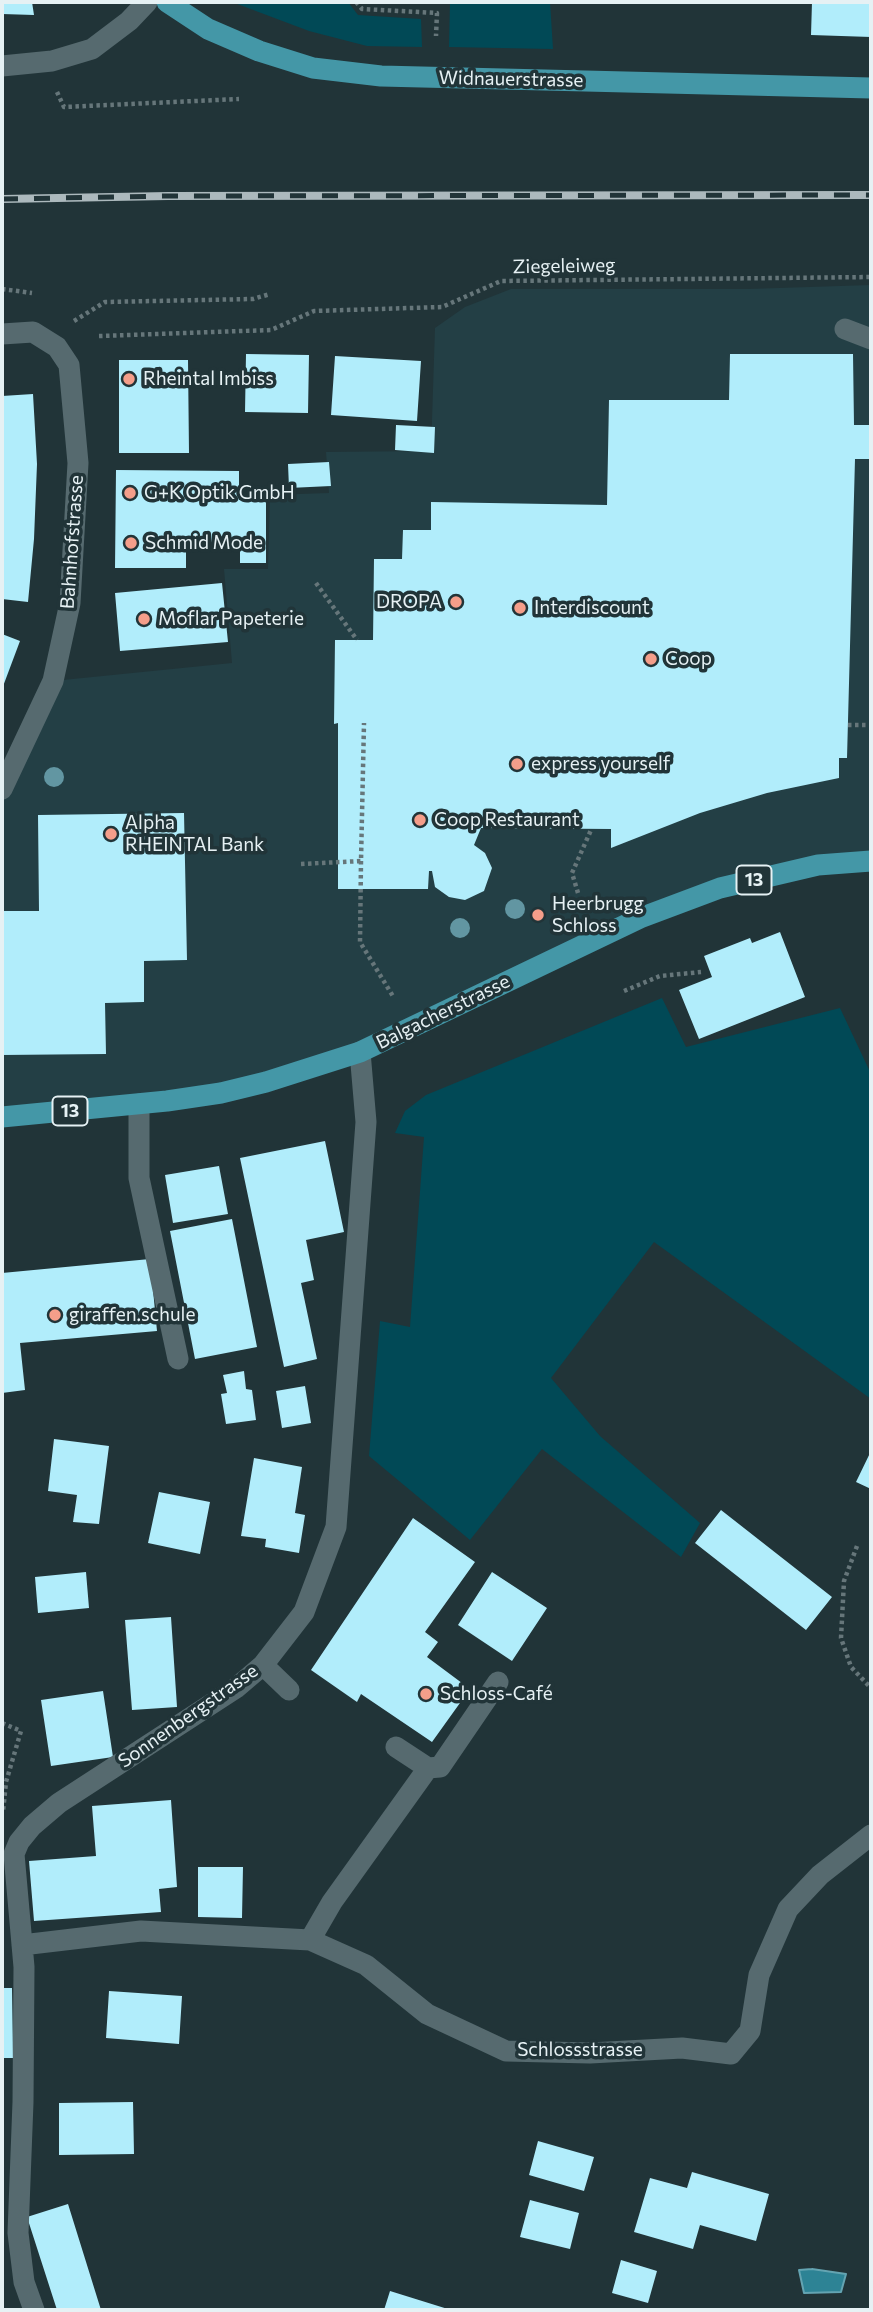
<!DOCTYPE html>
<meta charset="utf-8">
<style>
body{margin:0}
#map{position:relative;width:873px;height:2312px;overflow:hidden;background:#213438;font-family:Commissioner,sans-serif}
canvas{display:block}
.frame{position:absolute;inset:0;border:4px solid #e6f1f4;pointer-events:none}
</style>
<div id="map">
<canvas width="873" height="2312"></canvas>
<div class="frame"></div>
</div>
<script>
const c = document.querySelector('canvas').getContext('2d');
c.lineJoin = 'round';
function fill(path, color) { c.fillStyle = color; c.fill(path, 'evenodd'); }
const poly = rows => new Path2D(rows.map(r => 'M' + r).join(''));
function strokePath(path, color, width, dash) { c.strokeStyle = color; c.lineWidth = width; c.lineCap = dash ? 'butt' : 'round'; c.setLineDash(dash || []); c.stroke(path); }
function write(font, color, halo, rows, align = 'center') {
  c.font = font + ' Commissioner,sans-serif'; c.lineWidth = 7; c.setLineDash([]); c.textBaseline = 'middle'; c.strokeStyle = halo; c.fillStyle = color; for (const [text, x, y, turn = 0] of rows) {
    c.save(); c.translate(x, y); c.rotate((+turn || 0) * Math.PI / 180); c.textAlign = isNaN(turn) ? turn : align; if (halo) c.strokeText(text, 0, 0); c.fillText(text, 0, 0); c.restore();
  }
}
fill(poly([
 [871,285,871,861,720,888,266,1082,2,1117,2,789,53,681,232,663,224,569,268,569,270,495,329,493,326,452,431,451,435,328,465,307,511,289,748,289]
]), '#233f45');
fill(poly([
 [232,2,348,2,358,15,421,19,422,47,367,46,309,31],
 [450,2,550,2,553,49,449,47],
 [662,998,686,1047,840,1008,871,1074,871,1399,654,1242,551,1378,600,1436,700,1523,681,1557,542,1449,470,1540,369,1456,380,1321,410,1327,424,1137,395,1133,405,1111,426,1095]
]), '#014956');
const water = poly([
 [812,2269,846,2274,841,2292,804,2293,799,2270,812,2269]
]);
fill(water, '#2d8395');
strokePath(water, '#64a4b2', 2);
fill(poly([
 [2,2,32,2,34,15,2,14],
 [812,2,871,2,871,37,811,35],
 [246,354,309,355,308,413,245,412],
 [730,354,853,354,854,425,871,425,871,459,855,459,847,758,839,758,839,778,767,793,700,813,611,848,611,829,481,828,474,845,485,853,492,868,484,891,465,900,449,897,435,887,432,871,429,871,428,889,338,889,338,723,334,724,335,640,373,640,374,559,402,559,403,530,431,530,431,502,607,505,609,400,729,400],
 [335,356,421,361,417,421,331,415],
 [119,360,188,360,189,453,119,453],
 [33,394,37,464,34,539,28,602,2,599,2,396],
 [396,425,435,427,434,453,395,450],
 [329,462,331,486,289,488,288,464],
 [116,470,239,471,239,500,266,500,266,563,240,563,240,547,186,546,186,568,115,568],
 [222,583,228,642,120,651,115,593],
 [2,634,20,641,2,689],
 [184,813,187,960,144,961,144,1002,105,1003,106,1054,2,1055,2,911,39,911,38,815],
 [780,932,805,997,699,1039,679,990,712,977,704,956,750,938,752,943],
 [325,1141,344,1232,306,1240,314,1280,301,1283,317,1359,284,1367,240,1158],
 [219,1166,228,1214,173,1223,165,1175],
 [232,1219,257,1347,195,1359,170,1231],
 [150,1259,157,1331,20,1343,25,1390,2,1393,2,1273],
 [244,1371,246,1389,252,1390,256,1420,226,1424,221,1394,227,1393,223,1375],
 [305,1386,311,1423,282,1428,276,1391],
 [54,1439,109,1446,99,1524,73,1522,77,1495,48,1491],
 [871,1451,871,1489,856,1482],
 [254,1458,302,1467,295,1513,305,1515,299,1553,265,1547,266,1539,241,1536],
 [159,1492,210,1502,200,1554,148,1543],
 [721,1510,832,1597,806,1630,695,1543],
 [413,1518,475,1562,425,1632,438,1642,427,1657,470,1689,432,1742,361,1694,357,1702,311,1670],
 [86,1572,89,1608,38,1613,35,1577],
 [492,1572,547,1608,512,1661,458,1625],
 [171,1617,177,1707,132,1710,125,1620],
 [103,1691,113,1757,51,1766,41,1700],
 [171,1800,177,1887,159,1889,161,1912,34,1921,29,1861,96,1856,92,1806],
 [198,1867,243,1867,242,1918,198,1917],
 [2,1988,12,1988,13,2058,2,2058],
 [109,1991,182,1996,179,2044,106,2038],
 [133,2102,134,2154,59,2155,59,2103],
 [538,2141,594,2157,584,2191,529,2175],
 [692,2172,769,2194,756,2241,700,2225,693,2249,634,2232,650,2178,687,2188],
 [530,2200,579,2213,570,2249,520,2237],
 [68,2204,101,2310,57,2310,27,2217],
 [621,2260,657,2271,648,2303,612,2293],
 [390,2291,451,2310,384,2310]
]), '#b1edfb');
strokePath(poly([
 [356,2,362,9,437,13,436,36],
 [57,92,64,107,239,99],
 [2,289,32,293],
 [74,321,105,302,253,299,270,294],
 [99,336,271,330,314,311,442,307,501,281,871,277],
 [316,583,357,640],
 [848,725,871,725],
 [361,861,360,942,394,998],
 [301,864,361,861,364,723],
 [578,893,572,873,591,830],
 [624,991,660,976,701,972],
 [857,1546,844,1581,841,1638,851,1667,871,1688],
 [2,1723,21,1731,6,1782,3,1812]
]), '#66767a', 4.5, [3.5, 3.5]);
strokePath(poly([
 [2,66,52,61,92,49,129,21,147,2],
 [845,329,871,339],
 [2,334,33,332,57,347,69,365,78,463,70,603,53,681,2,789],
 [139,1104,139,1178,178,1359],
 [263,1665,289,1690],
 [396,1747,428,1768],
 [310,1940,332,1902,428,1768,440,1767,498,1682],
 [22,1945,141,1931,310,1940,366,1965,427,2014,506,2051,590,2053,682,2048,731,2054,750,2031,759,1975,788,1909,820,1875,871,1835],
 [34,2310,24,2282,18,2233,23,2102,24,1967,14,1854,19,1842,32,1826,59,1803,236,1688,263,1665,304,1612,336,1527,366,1122,360,1052]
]), '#566a6f', 21);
strokePath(poly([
 [167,2,208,29,259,51,313,68,381,76,871,88],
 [2,1117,167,1101,221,1093,266,1082,360,1052,640,918,720,888,818,865,871,861]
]), '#4497a7', 21);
const rail = poly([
 [2,199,168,196,871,195]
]);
strokePath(rail, '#acb9bd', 8);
strokePath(rail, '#213438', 5, [16]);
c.fillStyle = '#6296a2';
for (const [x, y] of [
 [54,777],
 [515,909],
 [460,928]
]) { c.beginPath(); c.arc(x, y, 10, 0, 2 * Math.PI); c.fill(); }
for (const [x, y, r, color] of [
 [129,379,7,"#f49e8a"],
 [130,493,7,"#f49e8a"],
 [131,543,7,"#f49e8a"],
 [456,602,7,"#f49e8a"],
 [520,608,7,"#f49e8a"],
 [144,619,7,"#f49e8a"],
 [651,659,7,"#f49e8a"],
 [517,764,7,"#f49e8a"],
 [420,820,7,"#f49e8a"],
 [111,834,7,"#f49e8a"],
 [538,915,7,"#f49e8a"],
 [55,1315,7,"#f49e8a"],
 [426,1694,7,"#f49e8a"]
]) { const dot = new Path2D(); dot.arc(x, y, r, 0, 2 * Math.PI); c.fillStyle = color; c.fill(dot); strokePath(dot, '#213438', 2.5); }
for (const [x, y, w] of [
 [754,880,35],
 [70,1111,35]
]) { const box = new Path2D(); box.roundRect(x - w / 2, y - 14.5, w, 29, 5); c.fillStyle = '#213438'; c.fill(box); strokePath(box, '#e6f1f4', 2); }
write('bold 18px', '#e6f1f4', null, [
 ["13",754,880],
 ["13",70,1111]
]);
write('19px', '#e6f1f4', '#213438', [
 ["Widnauerstrasse",511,79,1],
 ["Ziegeleiweg",564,266,-1],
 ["Bahnhofstrasse",72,542,-86],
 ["Balgacherstrasse",443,1012,-26],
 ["Sonnenbergstrasse",188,1716,-35],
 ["Schlossstrasse",580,2050]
]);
write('19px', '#e6f1f4', '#213438', [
 ["Rheintal Imbiss",143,379],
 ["G+K Optik GmbH",144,493],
 ["Schmid Mode",145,543],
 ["DROPA",442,602,"right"],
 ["Interdiscount",534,608],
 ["Moflar Papeterie",158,619],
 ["Coop",665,659],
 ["express yourself",531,764],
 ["Coop Restaurant",434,820],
 ["Alpha",125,823],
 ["RHEINTAL Bank",125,845],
 ["Heerbrugg",552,904],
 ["Schloss",552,926],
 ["giraffen.schule",69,1315],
 ["Schloss-Café",440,1694]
], 'left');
</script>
